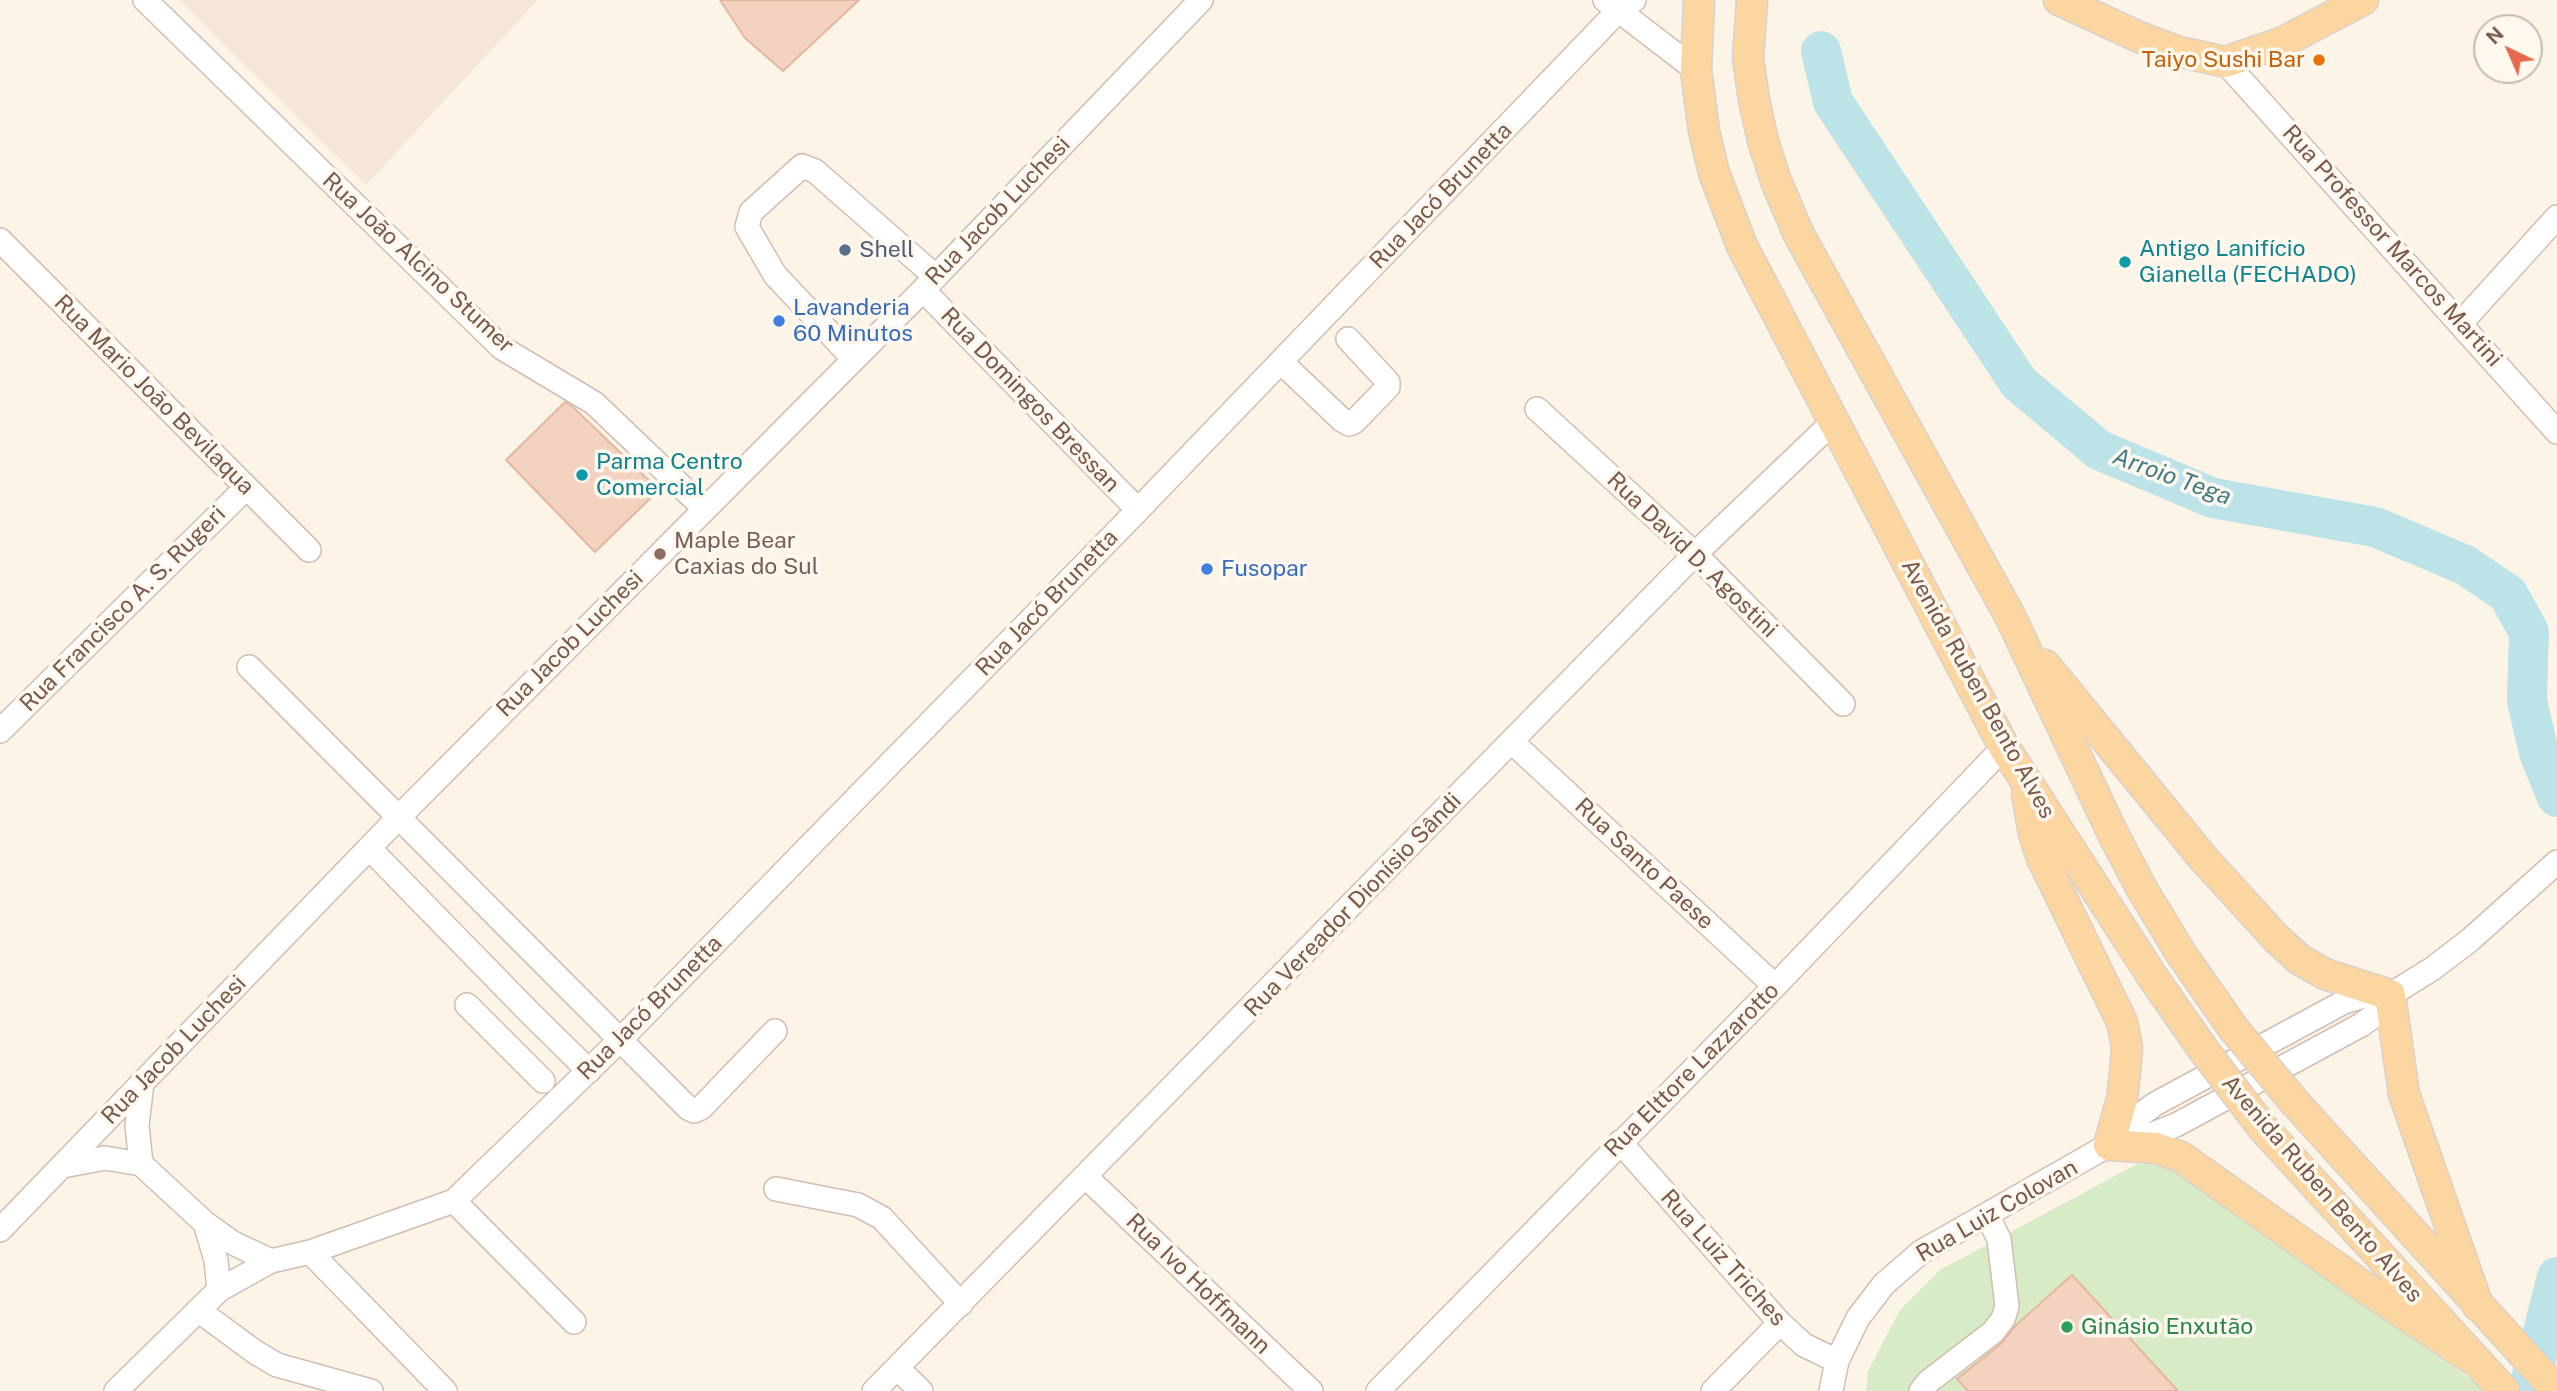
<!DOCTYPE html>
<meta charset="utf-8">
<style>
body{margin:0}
#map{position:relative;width:2557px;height:1391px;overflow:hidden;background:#fdf4e8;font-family:"Public Sans",sans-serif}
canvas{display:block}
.north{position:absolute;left:2473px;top:14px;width:70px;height:70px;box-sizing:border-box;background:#fff8ef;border:2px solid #c9b8ad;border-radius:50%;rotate:316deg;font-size:19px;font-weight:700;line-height:28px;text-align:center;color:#78594b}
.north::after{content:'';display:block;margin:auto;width:24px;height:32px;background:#e7694d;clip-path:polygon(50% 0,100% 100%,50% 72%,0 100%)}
</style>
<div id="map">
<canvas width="2557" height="1391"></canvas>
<div class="north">N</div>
</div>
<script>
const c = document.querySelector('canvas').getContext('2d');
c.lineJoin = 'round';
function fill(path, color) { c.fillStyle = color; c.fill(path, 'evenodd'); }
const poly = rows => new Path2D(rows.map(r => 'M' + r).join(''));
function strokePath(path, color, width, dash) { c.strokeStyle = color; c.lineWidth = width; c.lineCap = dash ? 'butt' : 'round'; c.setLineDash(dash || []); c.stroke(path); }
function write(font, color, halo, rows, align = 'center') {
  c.font = font + ' "Public Sans",sans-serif'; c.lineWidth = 7; c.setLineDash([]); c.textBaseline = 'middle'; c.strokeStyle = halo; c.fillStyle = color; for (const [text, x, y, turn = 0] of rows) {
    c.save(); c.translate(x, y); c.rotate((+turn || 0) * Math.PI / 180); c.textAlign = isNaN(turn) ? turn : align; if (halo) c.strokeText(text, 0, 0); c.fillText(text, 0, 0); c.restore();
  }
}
fill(poly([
 [179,0,538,0,366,185]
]), '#f5e6d7');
fill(poly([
 [2171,1163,2357,1300,2482,1387,2482,1391,1866,1391,1868,1371,1900,1310,1940,1270,2137,1164]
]), '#d7ebc6');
strokePath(poly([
 [1821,51,1833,102,2019,383,2099,450,2213,498,2375,527,2465,565,2508,594,2529,632,2527,701,2539,753,2557,797],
 [2528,1391,2557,1277]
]), '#bce3e7', 40);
const building = poly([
 [720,0,859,0,783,71,745,38,720,0],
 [565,402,573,407,659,490,595,552,506,460,565,402],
 [2072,1275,2178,1391,1968,1391,1957,1379,2002,1343,2014,1327,2072,1275]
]);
fill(building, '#f3d2c0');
strokePath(building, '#e5b7a0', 2);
const minor = poly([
 [145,0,502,348,594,403,705,509],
 [1605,0,1696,70],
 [2225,62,2557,432],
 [0,240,309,550],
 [923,290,1138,510],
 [2461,323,2557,217],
 [854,359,775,275,747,227,751,212,802,166,815,171,936,277],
 [1281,362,1342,420,1349,424,1354,422,1388,387,1388,382,1348,339],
 [1537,409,1695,554,1843,704],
 [249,667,688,1108,694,1111,701,1108,775,1031],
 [0,731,246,488],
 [1512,742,1775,986],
 [369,848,531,1014,589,1071],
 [467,1005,543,1081],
 [1620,1142,1780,1323,1804,1345,1837,1361],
 [2110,1145,2132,1121,2155,1104,2344,1002,2364,996,2383,995],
 [141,1164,137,1125,142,1083],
 [63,1166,105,1158,141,1164,205,1223,233,1243,271,1261],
 [1086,1177,1311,1391],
 [776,1189,858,1205,882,1218,961,1304],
 [454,1201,574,1322],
 [205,1223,216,1260,219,1290],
 [0,1230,399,817,923,290,1201,0],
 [310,1252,445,1391],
 [198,1310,255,1352,277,1365,371,1391],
 [897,1368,921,1391],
 [116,1391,219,1290,271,1261,310,1252,454,1201,619,1041,1138,510,1617,12,1634,0],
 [874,1391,1695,554,1834,421],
 [1378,1391,1775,986,2004,747],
 [1713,1391,1780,1323],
 [1831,1391,1837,1361,1858,1318,1884,1284,1921,1252,2109,1145,2148,1136,2176,1125,2361,1025,2378,1013,2390,995,2432,969,2470,940,2557,862],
 [1921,1391,1928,1382,1993,1332,2003,1319,2007,1306,1999,1239,1987,1215]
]);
const major = poly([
 [1699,0,1696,70,1704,131,1714,173,1742,246,2004,747,2152,976,2202,1048],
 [1752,0,1748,58,1754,100,1763,141,1776,181,1798,233,2010,616,2113,834,2142,889,2180,952,2233,1028],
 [2059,0,2139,37,2176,51,2225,62,2283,42,2363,0],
 [2045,665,2203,858,2276,938,2300,960,2325,974,2390,995,2404,1094,2478,1306],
 [2027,794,2034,834,2042,858,2122,1022,2127,1047,2125,1073,2122,1099,2109,1145,2156,1148,2181,1157,2364,1287,2472,1359],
 [2297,1105,2557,1391],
 [2263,1128,2504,1391]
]);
strokePath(minor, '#d2bdb0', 26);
strokePath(major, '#d9d1cd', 33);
strokePath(minor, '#fff', 23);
strokePath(major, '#fbd6a1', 30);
const majorBridge = poly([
 [2233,1028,2297,1105],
 [2202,1048,2263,1128]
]);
strokePath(majorBridge, '#d9d1cd', 33, []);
strokePath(majorBridge, '#fbd6a1', 30);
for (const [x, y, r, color] of [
 [2319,60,7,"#e8710a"],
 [845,250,7,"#5c6f8a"],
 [2125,262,7,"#0f9aa8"],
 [779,321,7,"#3f7fe0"],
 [582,475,7,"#0f9aa8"],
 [660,554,7,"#8d6e63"],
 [1207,569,7,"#3f7fe0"],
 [2067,1327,7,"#2e9e5b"]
]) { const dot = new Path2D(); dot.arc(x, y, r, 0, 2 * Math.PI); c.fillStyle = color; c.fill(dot); strokePath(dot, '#fff8ef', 2.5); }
write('23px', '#c56008', '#fff8ef', [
 ["Taiyo Sushi Bar",2305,60]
], 'right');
write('23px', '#78594b', '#fff8ef', [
 ["Rua Jacó Brunetta",1441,196,-46],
 ["Rua Jacob Luchesi",998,211,-46],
 ["Rua Professor Marcos Martini",2392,246,48],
 ["Rua João Alcino Stumer",418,263,43],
 ["Rua Mario João Bevilaqua",154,395,45],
 ["Rua Domingos Bressan",1030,400,46],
 ["Rua David D. Agostini",1692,555,44],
 ["Rua Jacó Brunetta",1047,603,-46],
 ["Rua Francisco A. S. Rugeri",123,609,-45],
 ["Rua Jacob Luchesi",570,644,-45],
 ["Avenida Ruben Bento Alves",1978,689,61],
 ["Rua Santo Paese",1644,864,43],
 ["Rua Vereador Dionísio Sândi",1353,905,-46],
 ["Rua Jacó Brunetta",650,1008,-45],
 ["Rua Jacob Luchesi",174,1050,-46],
 ["Rua Elttore Lazzarotto",1692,1070,-45],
 ["Avenida Ruben Bento Alves",2322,1189,49],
 ["Rua Luiz Colovan",1997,1211,-30],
 ["Rua Luiz Triches",1723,1258,48],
 ["Rua Ivo Hoffmann",1198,1284,44]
]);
write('23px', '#0d838f', '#fff8ef', [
 ["Antigo Lanifício",2139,249],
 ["Gianella (FECHADO)",2139,275],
 ["Parma Centro",596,462],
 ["Comercial",596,488]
], 'left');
write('23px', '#4e5e75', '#fff8ef', [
 ["Shell",859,250]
], 'left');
write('23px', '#366cbe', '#fff8ef', [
 ["Lavanderia",793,308],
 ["60 Minutos",793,334],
 ["Fusopar",1221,569]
], 'left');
write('23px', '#785e54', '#fff8ef', [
 ["Maple Bear",674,541],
 ["Caxias do Sul",674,567]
], 'left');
write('23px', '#27864d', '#fff8ef', [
 ["Ginásio Enxutão",2081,1327]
], 'left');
write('italic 24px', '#417b84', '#fff8ef', [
 ["Arroio Tega",2172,477,20]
]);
</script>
